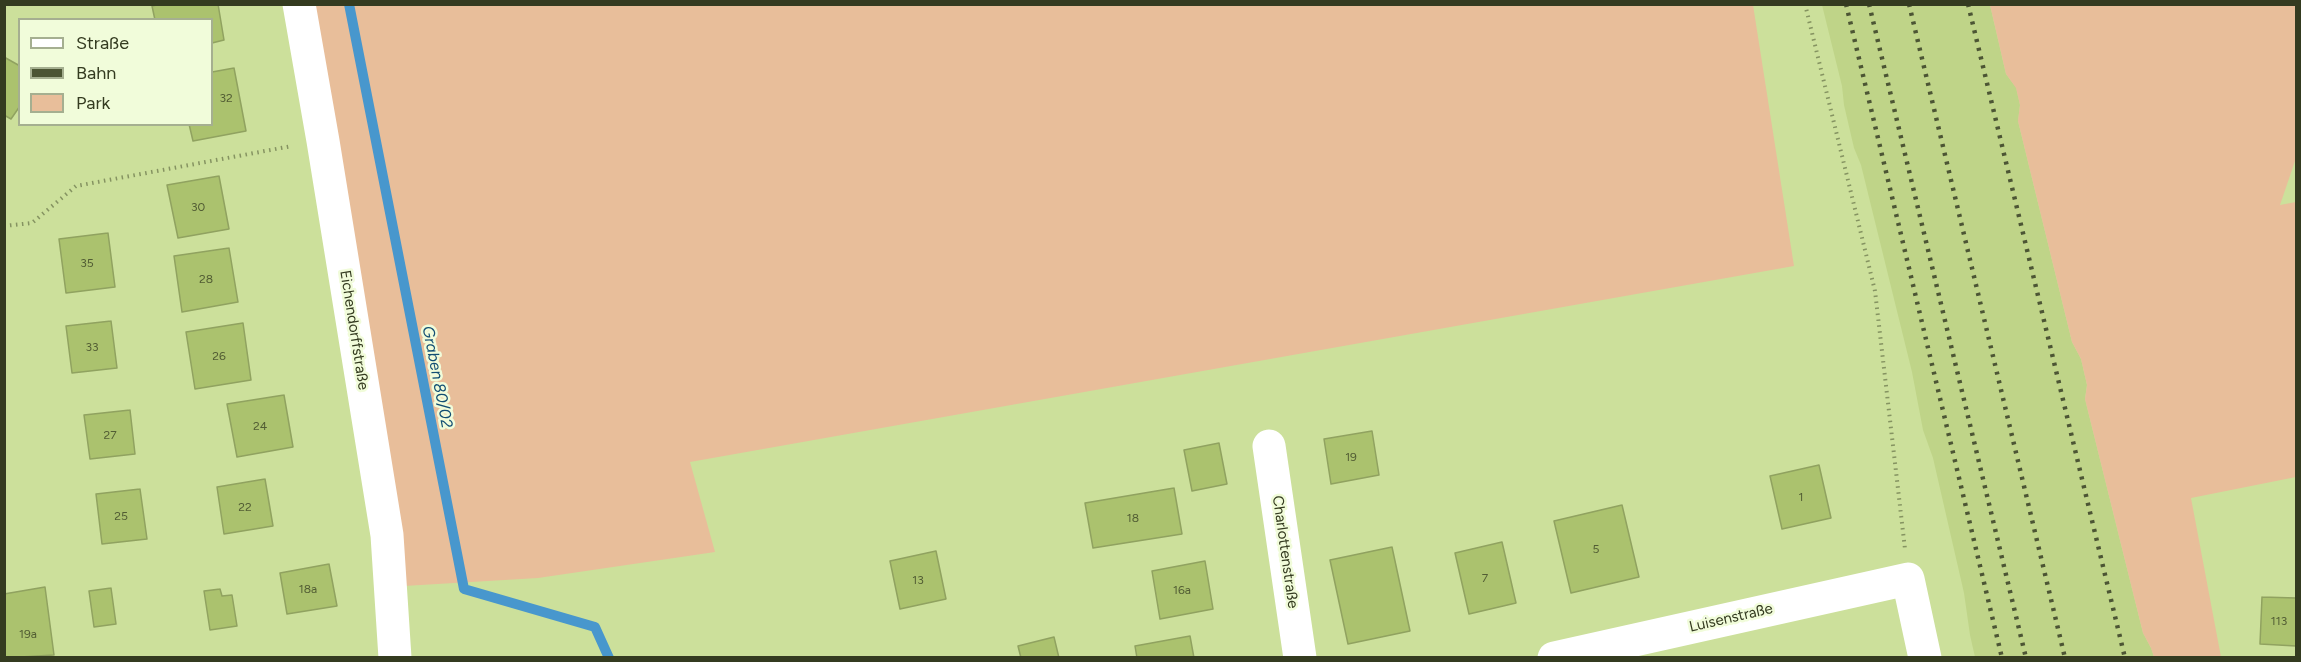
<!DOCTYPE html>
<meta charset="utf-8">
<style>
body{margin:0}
#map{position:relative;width:2301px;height:662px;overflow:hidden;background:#cce09b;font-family:Figtree,sans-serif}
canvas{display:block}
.frame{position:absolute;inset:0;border:6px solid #343b20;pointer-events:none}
.legend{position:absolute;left:18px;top:18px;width:195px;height:108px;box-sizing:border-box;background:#f1fcda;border:2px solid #a5af90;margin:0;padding:8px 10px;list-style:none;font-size:18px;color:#343b20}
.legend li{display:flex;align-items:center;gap:12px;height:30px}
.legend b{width:30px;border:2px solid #a5af90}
</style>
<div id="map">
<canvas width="2301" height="662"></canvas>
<div class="frame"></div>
<ul class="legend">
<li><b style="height:8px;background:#fff"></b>Straße</li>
<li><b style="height:8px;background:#4c5534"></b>Bahn</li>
<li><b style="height:16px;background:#e8be9a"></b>Park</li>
</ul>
</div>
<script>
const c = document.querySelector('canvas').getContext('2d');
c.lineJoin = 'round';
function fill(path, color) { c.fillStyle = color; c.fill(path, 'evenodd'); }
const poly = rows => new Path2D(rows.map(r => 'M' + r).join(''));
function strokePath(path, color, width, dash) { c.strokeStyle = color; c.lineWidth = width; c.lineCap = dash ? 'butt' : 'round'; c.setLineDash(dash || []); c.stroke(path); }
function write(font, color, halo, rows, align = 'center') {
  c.font = font + ' Figtree,sans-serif'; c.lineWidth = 5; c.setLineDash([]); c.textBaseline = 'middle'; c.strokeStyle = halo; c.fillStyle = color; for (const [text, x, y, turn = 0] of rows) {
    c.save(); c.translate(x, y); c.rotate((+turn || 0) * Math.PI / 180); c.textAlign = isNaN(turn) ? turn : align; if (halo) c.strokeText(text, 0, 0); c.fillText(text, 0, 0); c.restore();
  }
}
fill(poly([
 [1822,5,1990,5,2006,74,2016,87,2020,105,2018,121,2072,342,2081,359,2087,385,2085,399,2143,633,2151,648,2154,657,1975,657,1970,635,1964,593,1933,458,1923,430,1912,372,1861,165,1854,148,1844,105,1842,86]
]), '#bfd488');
fill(poly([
 [312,5,1753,5,1794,266,690,462,715,552,538,578,404,586],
 [1990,5,2296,5,2296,158,2280,205,2296,202,2296,477,2191,498,2221,657,2154,657,2151,648,2143,633,2085,399,2087,385,2081,359,2072,342,2018,121,2020,105,2016,88,2006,74]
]), '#e8be9a');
strokePath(poly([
 [349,4,464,589,595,627,609,658]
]), '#4897cd', 10);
const building = poly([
 [162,4,218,4,224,40,212,43,212,20,155,20,152,6,162,4],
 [4,57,20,66,20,106,11,119,4,115,4,57],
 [234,68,246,131,193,141,189,124,212,124,212,72,234,68],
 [219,176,229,229,178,238,167,185,219,176],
 [108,233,115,287,66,293,59,239,108,233],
 [229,248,238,302,182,312,174,256,229,248],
 [111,321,117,368,72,373,66,326,111,321],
 [243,323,251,380,195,389,186,332,243,323],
 [284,395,293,447,237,457,227,404,284,395],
 [130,410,135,454,90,459,84,415,130,410],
 [1372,431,1379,475,1331,484,1324,439,1372,431],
 [1219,443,1227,484,1192,491,1184,450,1219,443],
 [1819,465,1831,518,1782,529,1770,476,1819,465],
 [265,479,273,526,224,534,217,487,265,479],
 [1174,488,1182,534,1093,548,1085,503,1174,488],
 [140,489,147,539,102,544,96,494,140,489],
 [1622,505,1639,577,1571,593,1554,521,1622,505],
 [1502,542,1516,603,1469,614,1455,553,1502,542],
 [1392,547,1410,631,1348,644,1330,560,1392,547],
 [936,551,946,599,900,609,890,561,936,551],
 [1205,561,1213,609,1160,619,1152,571,1205,561],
 [329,564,337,606,287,614,280,573,329,564],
 [45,587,54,655,4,658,4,594,45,587],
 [111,588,116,624,94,627,89,591,111,588],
 [220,589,222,596,232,595,237,626,210,630,204,591,220,589],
 [2262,597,2296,598,2296,646,2260,644,2262,597],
 [1190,636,1194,658,1137,658,1135,646,1190,636],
 [1054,637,1059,658,1021,658,1018,646,1054,637]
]);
fill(building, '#abc26e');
strokePath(building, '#90a260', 1.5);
strokePath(poly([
 [1805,4,1875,291,1905,549],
 [4,226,32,223,76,186,292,146]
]), '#859361', 4, [1.5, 4.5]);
strokePath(poly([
 [299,4,323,141,387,535,395,658],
 [1269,446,1300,658],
 [1554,658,1908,579,1925,658]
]), '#fff', 33);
strokePath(poly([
 [1846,4,2002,658],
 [1869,4,2026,658],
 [1909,4,2065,658],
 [1968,4,2125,658]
]), '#4c5534', 4.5, [3, 6]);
write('12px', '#525d34', null, [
 ["32",226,98],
 ["30",198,207],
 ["35",87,263],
 ["28",206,279],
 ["33",92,347],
 ["26",219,356],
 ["24",260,426],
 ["27",110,435],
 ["19",1351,457],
 ["1",1801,497],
 ["22",245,507],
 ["25",121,516],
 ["18",1133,518],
 ["5",1596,549],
 ["7",1485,578],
 ["13",918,580],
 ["18a",308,589],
 ["16a",1182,590],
 ["113",2279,621],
 ["19a",28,634]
]);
write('15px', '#343b20', '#f1fcda', [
 ["Eichendorffstraße",354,330,81],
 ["Charlottenstraße",1285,552,82],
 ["Luisenstraße",1731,618,-13]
]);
write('italic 16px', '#124e73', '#f1fcda', [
 ["Graben 80/02",437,377,79]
]);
</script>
